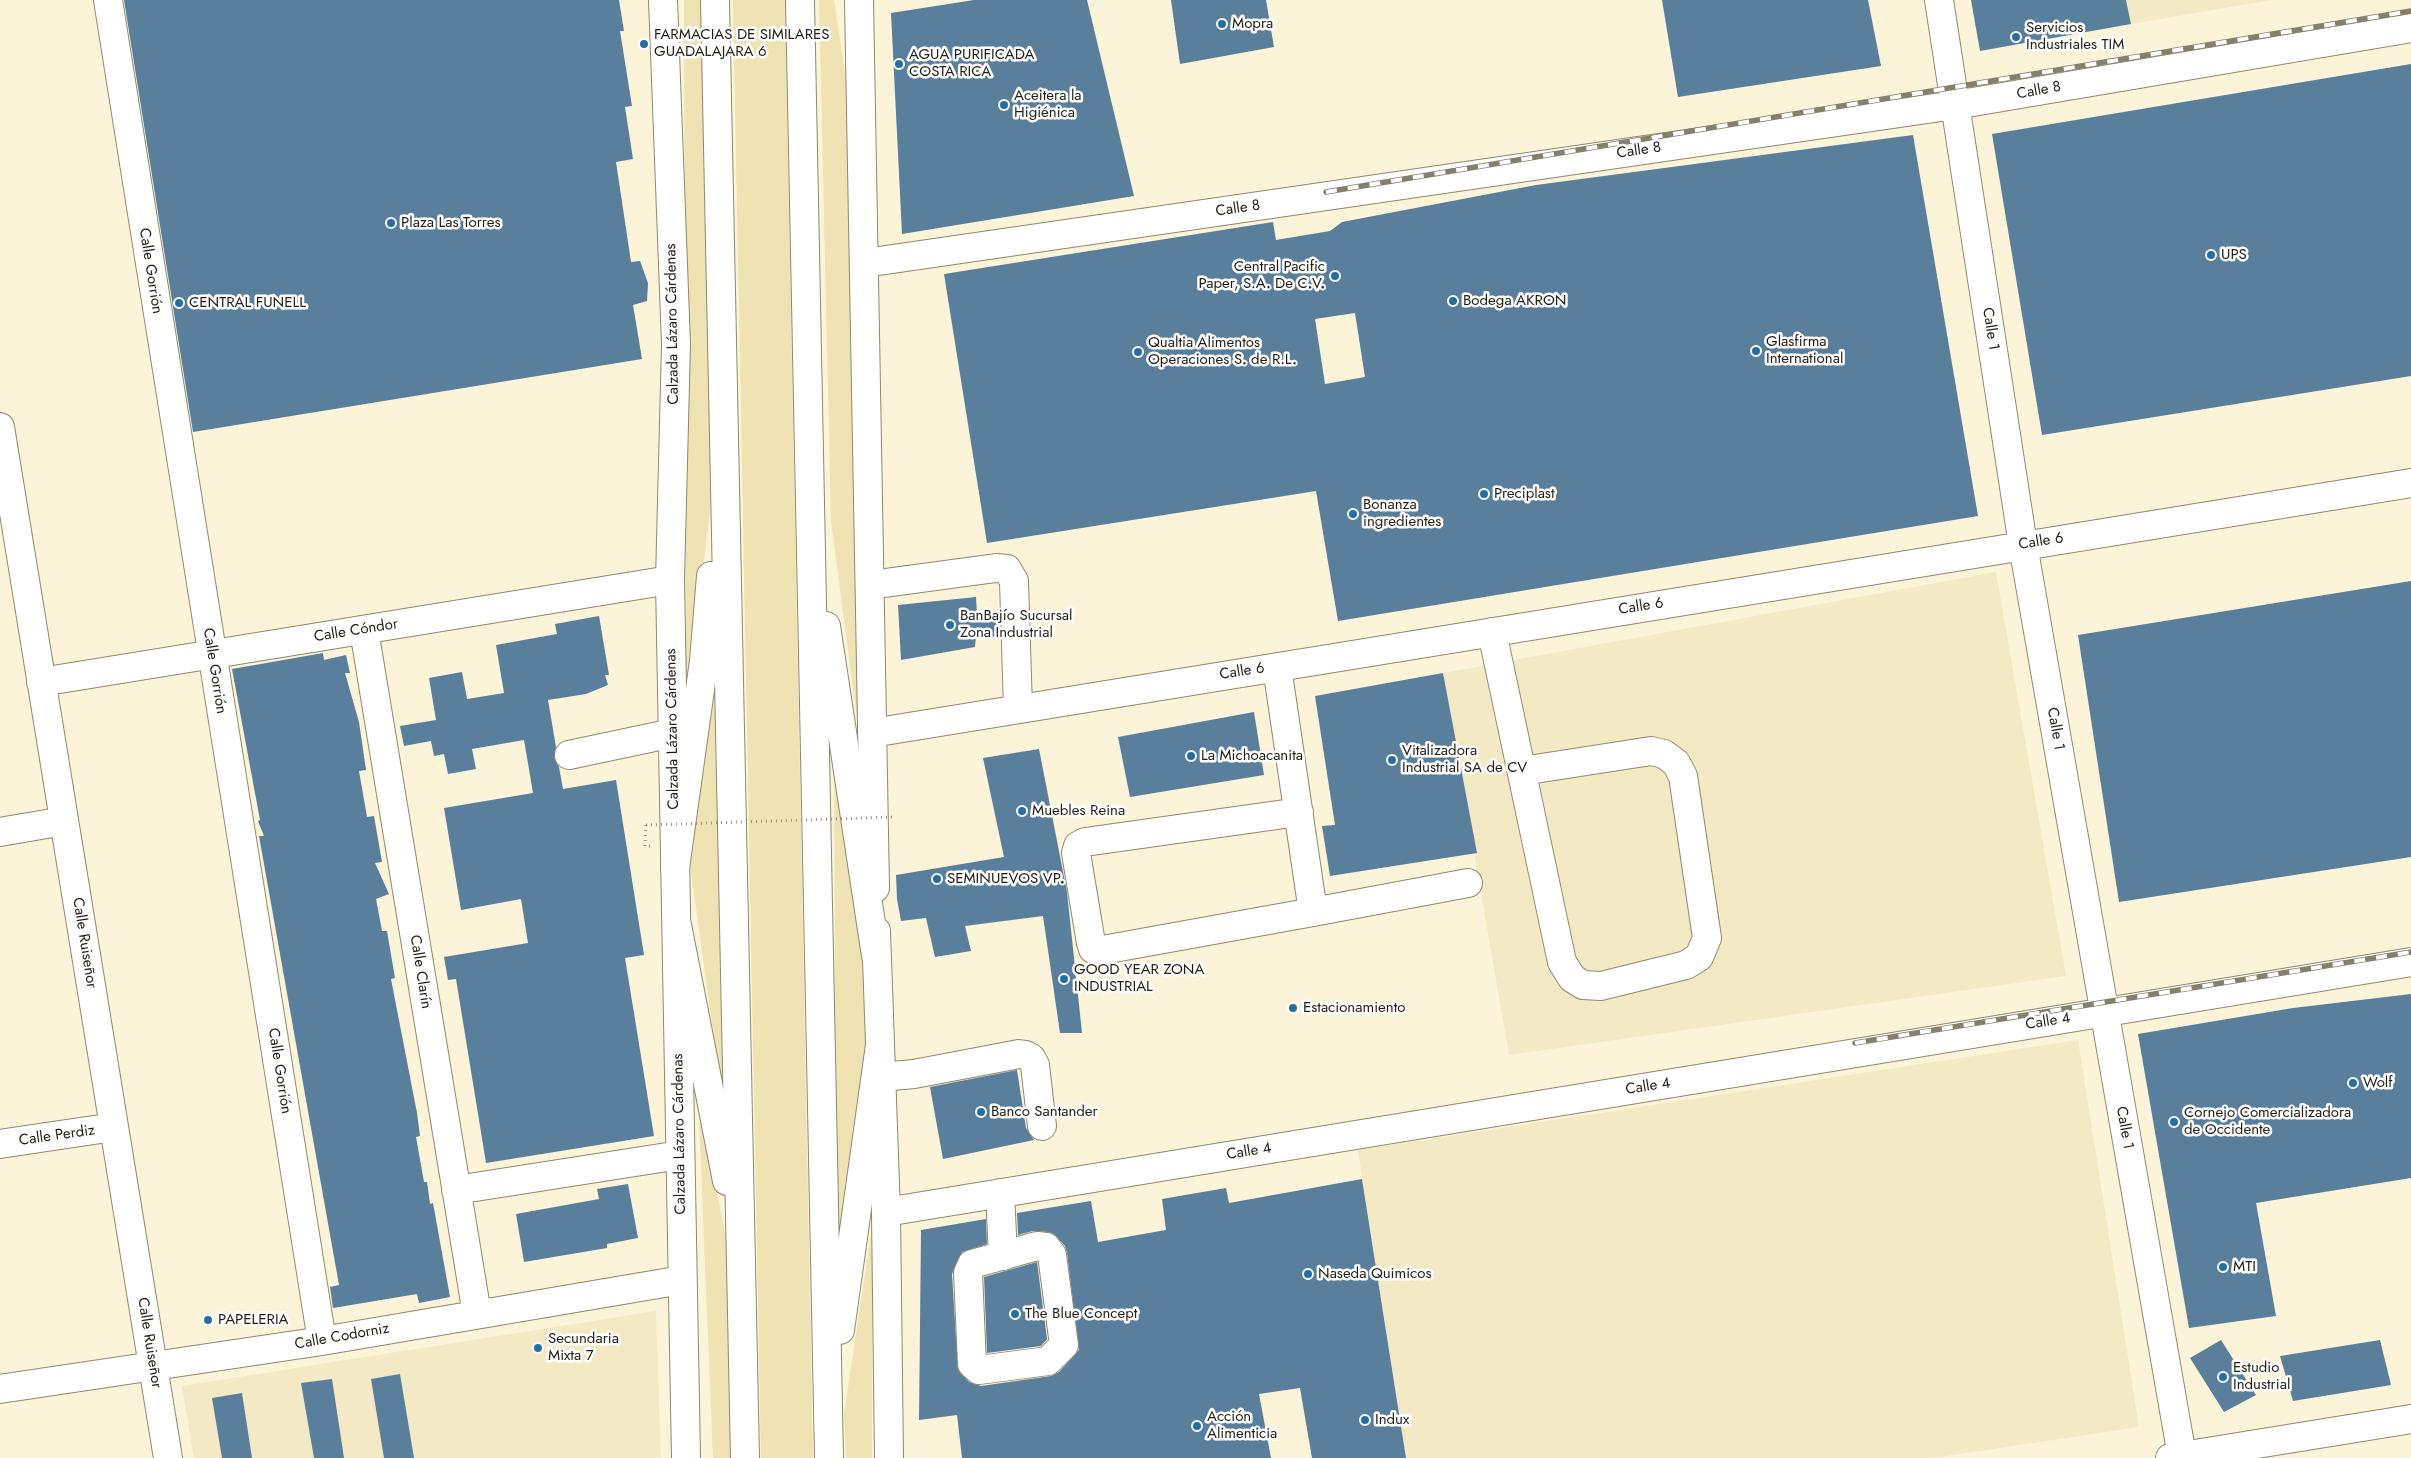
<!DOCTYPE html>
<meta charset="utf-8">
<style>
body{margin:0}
canvas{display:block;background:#fcf4d8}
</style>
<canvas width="2411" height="1458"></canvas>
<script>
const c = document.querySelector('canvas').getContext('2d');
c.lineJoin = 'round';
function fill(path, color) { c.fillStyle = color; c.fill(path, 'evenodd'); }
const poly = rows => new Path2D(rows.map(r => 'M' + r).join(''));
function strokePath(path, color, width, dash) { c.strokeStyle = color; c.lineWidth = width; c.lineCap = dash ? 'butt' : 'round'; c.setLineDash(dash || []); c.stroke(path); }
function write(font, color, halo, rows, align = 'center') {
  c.font = font + ' Jost,sans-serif'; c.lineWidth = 5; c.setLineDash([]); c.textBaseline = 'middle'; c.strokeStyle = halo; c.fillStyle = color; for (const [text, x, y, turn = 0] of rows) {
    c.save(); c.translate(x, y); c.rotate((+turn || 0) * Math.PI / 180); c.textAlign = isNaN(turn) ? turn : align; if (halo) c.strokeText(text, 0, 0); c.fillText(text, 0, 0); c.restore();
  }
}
fill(poly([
 [2127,0,2273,0,2131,24],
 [1996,572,2066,976,1509,1055,1443,673],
 [2078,1040,2139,1427,1933,1458,1406,1458,1358,1150],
 [656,1311,661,1458,194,1458,182,1386]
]), '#f3e9c5');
fill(poly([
 [684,0,704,0,717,454,686,707],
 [733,0,785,0,813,1458,761,1458],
 [819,0,834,0,852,120,859,734,831,521],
 [719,613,726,1124,688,850],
 [834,708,866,963,870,1036,836,1257],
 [698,1094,729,1254,733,1458,713,1458],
 [872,1228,872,1458,846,1458,844,1414]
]), '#efe2b3');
fill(poly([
 [124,0,619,0,624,31,620,31,632,106,625,107,633,159,616,162,631,262,640,261,648,283,647,301,633,305,642,359,193,432],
 [974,0,1087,0,1134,196,902,234,891,13],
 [1171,0,1266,0,1274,47,1180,64],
 [1662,0,1868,0,1881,66,1678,97],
 [1971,0,2126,0,2131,24,1980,51],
 [2411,64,2411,376,2042,435,1992,134],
 [1913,135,1978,516,1338,621,1316,491,987,543,944,274,1273,222,1276,240,1330,231,1342,222,1536,185],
 [1355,313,1365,377,1325,384,1315,319],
 [2411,581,2411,857,2119,902,2078,635],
 [976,597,977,614,999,615,1000,637,976,636,975,647,901,660,898,605],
 [599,616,609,675,605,675,608,685,586,694,548,700,556,747,554,758,559,767,563,789,616,780,644,955,625,958,654,1136,486,1163,456,979,448,980,444,957,528,943,521,899,461,910,444,808,533,793,524,740,472,749,476,769,448,774,444,754,434,756,431,741,404,746,400,726,436,720,429,678,462,672,467,699,504,693,496,645,557,634,555,624],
 [323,653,324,660,346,655,350,673,345,673,359,722,366,770,359,771,367,817,374,816,382,862,375,863,389,894,376,899,382,931,387,931,395,978,391,979,417,1113,420,1136,416,1137,424,1182,427,1182,430,1204,433,1203,450,1297,419,1303,417,1294,333,1308,330,1287,339,1285,259,836,264,836,258,821,260,820,232,669],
 [1443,673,1477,853,1330,876,1322,826,1335,825,1315,696],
 [1254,712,1264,775,1130,797,1118,737],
 [1039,749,1067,892,1082,1033,1060,1033,1043,916,965,926,971,951,935,957,926,918,901,921,897,899,896,875,1004,857,983,758],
 [2411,994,2411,1178,2256,1203,2276,1316,2189,1328,2138,1034,2293,1008],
 [1017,1070,1026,1128,1034,1140,943,1159,930,1087],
 [1362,1179,1406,1458,1312,1458,1300,1388,1259,1394,1271,1458,962,1458,957,1415,919,1420,921,1230,986,1219,987,1244,962,1252,952,1274,958,1370,969,1382,981,1386,1051,1376,1059,1372,1079,1350,1067,1253,1065,1246,1054,1234,1048,1232,1033,1231,1018,1235,1017,1213,1091,1201,1098,1242,1166,1230,1162,1199,1226,1188,1229,1203],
 [628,1184,638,1238,607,1244,607,1248,524,1262,516,1214,599,1199,597,1189],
 [1037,1262,1047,1339,1041,1346,987,1353,984,1277],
 [2221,1340,2256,1395,2224,1412,2190,1358],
 [2380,1340,2391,1385,2293,1401,2280,1356],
 [400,1374,414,1458,384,1458,371,1379],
 [332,1379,344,1458,314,1458,301,1383],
 [242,1393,252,1458,222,1458,212,1398]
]), '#5a7f9d');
const minor = poly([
 [108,0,322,1341],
 [1939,0,2023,545,2182,1456],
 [865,263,1955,105,2411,28],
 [0,427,168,1458],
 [870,585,996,568,1007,569,1014,581,1018,709],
 [364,630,477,1314],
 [1492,632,1562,962,1572,978,1583,985,1601,986,1686,965,1699,957,1707,938,1683,776,1676,763,1664,754,1651,751,1522,771],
 [1277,667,1313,912,1468,883],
 [41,682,670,580],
 [872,733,2411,483],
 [569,755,673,733],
 [1299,812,1085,842,1078,846,1076,853,1091,943,1093,949,1097,951,1313,912],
 [0,832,64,821],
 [881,1077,914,1074,1019,1054,1026,1055,1031,1058,1035,1065,1042,1126],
 [0,1144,114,1127],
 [456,1190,680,1155],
 [1000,1193,1003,1256],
 [886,1212,2411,962],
 [1037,1246,1046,1247,1052,1255,1064,1345,1048,1361,979,1370,972,1364,968,1273,972,1264,1037,1246],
 [0,1389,322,1341,682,1280],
 [2170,1458,2411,1419]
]);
const major = poly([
 [663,0,676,344,670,580,686,1458],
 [859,0,875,888],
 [876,931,886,1212,889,1458]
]);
const highway = poly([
 [715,0,745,1458],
 [800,0,829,1458],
 [826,626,876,956],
 [675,868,704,661,711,576],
 [677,925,727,1181],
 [840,1330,880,1045]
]);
strokePath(minor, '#8f886e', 30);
strokePath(major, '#8f886e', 30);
strokePath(highway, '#8f886e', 30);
strokePath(poly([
 [646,825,645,846,652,846]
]), '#99937f', 3, [1, 4]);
strokePath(minor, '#fff', 28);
strokePath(major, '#fff', 28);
strokePath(highway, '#fff', 28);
const rail = poly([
 [1326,192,2411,11],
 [1855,1043,2411,952]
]);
strokePath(rail, '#85806e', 5.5);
strokePath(rail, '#fff', 4, [11]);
strokePath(poly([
 [646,825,895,817]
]), '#99937f', 3, [1, 4]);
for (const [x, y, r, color] of [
 [1222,24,5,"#266ea2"],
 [2016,37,5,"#266ea2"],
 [644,44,5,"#266ea2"],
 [899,64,5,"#266ea2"],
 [1004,105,5,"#266ea2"],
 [391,223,5,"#266ea2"],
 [2211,255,5,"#266ea2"],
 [1335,276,5,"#266ea2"],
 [1453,301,5,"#266ea2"],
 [179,303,5,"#266ea2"],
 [1756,351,5,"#266ea2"],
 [1138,352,5,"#266ea2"],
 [1484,494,5,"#266ea2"],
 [1353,514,5,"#266ea2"],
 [950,625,5,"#266ea2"],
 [1191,756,5,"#266ea2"],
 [1392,760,5,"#266ea2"],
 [1022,811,5,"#266ea2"],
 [937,879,5,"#266ea2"],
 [1064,979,5,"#266ea2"],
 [1293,1008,5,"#266ea2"],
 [2353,1083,5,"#266ea2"],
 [981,1112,5,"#266ea2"],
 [2174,1122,5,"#266ea2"],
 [2223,1267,5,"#266ea2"],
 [1308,1274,5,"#266ea2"],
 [1015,1314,5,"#266ea2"],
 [208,1320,5,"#266ea2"],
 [538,1348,5,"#266ea2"],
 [2223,1377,5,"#266ea2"],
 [1365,1420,5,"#266ea2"],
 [1197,1426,5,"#266ea2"]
]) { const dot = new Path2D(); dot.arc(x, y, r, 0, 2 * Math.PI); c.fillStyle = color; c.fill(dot); strokePath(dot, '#fff', 2); }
write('15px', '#201d13', '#fff', [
 ["Mopra",1232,24],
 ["Servicios",2026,28],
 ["Industriales TIM",2026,45],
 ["FARMACIAS DE SIMILARES",654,35],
 ["GUADALAJARA 6",654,52],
 ["AGUA PURIFICADA",909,55],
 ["COSTA RICA",909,72],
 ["Aceitera la",1014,96],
 ["Higiénica",1014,113],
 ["Plaza Las Torres",401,223],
 ["UPS",2221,255],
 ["Central Pacific",1325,267,"right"],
 ["Paper, S.A. De C.V.",1325,284,"right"],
 ["Bodega AKRON",1463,301],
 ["CENTRAL FUNELL",189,303],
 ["Glasfirma",1766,342],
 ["International",1766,359],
 ["Qualtia Alimentos",1148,343],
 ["Operaciones S. de R.L.",1148,360],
 ["Preciplast",1494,494],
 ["Bonanza",1363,505],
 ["ingredientes",1363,522],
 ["BanBajío Sucursal",960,616],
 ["Zona Industrial",960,633],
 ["Vitalizadora",1402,751],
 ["Industrial SA de CV",1402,768],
 ["La Michoacanita",1201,756],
 ["Muebles Reina",1032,811],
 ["SEMINUEVOS VP.",947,879],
 ["GOOD YEAR ZONA",1074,970],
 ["INDUSTRIAL",1074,987],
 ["Estacionamiento",1303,1008],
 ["Wolf",2363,1083],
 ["Banco Santander",991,1112],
 ["Cornejo Comercializadora",2184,1113],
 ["de Occidente",2184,1130],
 ["MTI",2233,1267],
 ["Naseda Quimicos",1318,1274],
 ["The Blue Concept",1025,1314],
 ["PAPELERIA",218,1320],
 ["Secundaria",548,1339],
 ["Mixta 7",548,1356],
 ["Estudio",2233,1368],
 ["Industrial",2233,1385],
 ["Acción",1207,1417],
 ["Alimenticia",1207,1434],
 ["Indux",1375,1420]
], 'left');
write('15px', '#201d13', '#fff', [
 ["Calle 8",2039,91,-10],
 ["Calle 8",1639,151,-8],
 ["Calle 8",1238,209,-8],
 ["Calle Gorrión",150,271,81],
 ["Calzada Lázaro Cárdenas",673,324,-91],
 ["Calle 1",1990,329,81],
 ["Calle 6",2041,542,-9],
 ["Calle 6",1641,607,-9],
 ["Calle Cóndor",356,631,-9],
 ["Calle Gorrión",214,671,81],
 ["Calle 6",1242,672,-9],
 ["Calzada Lázaro Cárdenas",673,729,-91],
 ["Calle 1",2055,729,80],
 ["Calle Ruiseñor",84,943,81],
 ["Calle Clarín",420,972,81],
 ["Calle 4",2048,1022,-9],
 ["Calle Gorrión",279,1071,81],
 ["Calle 4",1648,1087,-9],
 ["Calle 1",2124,1128,80],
 ["Calzada Lázaro Cárdenas",680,1134,-91],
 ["Calle Perdiz",57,1136,-8],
 ["Calle 4",1249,1152,-9],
 ["Calle Codorniz",342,1337,-10],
 ["Calle Ruiseñor",149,1343,81]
]);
</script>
